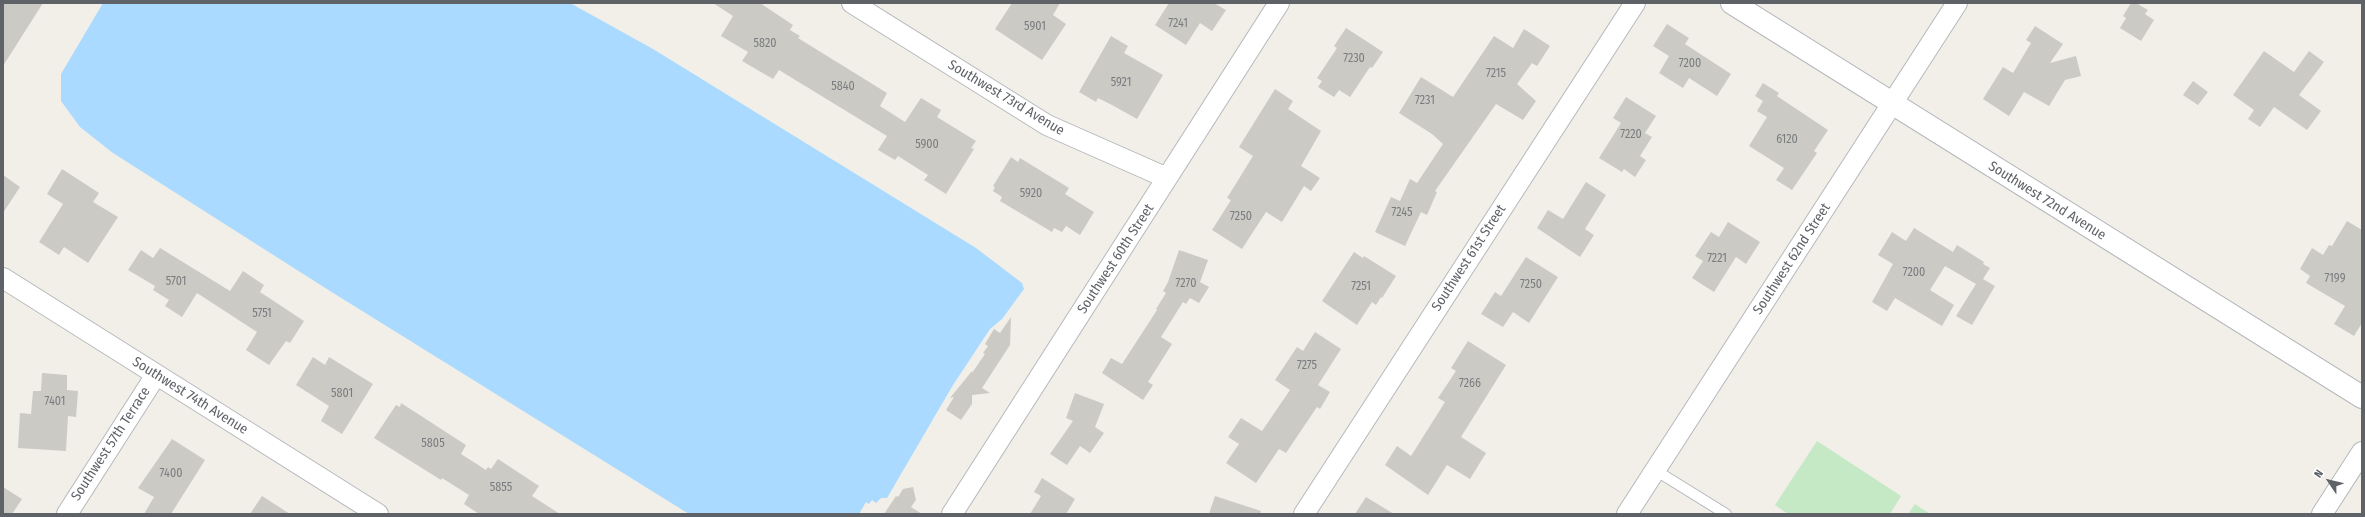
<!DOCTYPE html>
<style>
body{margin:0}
#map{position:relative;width:2365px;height:517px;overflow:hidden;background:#f1efe8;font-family:"Fira Sans Condensed",sans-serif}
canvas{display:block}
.frame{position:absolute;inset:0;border:4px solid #5f6368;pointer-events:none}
.north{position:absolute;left:2309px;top:461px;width:40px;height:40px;-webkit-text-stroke:3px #fff;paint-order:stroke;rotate:305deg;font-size:11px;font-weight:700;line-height:16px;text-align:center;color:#5f6368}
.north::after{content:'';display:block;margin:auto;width:14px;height:18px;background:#5f6368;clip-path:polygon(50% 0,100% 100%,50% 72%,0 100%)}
</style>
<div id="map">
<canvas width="2365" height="517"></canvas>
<div class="frame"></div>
<div class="north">N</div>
</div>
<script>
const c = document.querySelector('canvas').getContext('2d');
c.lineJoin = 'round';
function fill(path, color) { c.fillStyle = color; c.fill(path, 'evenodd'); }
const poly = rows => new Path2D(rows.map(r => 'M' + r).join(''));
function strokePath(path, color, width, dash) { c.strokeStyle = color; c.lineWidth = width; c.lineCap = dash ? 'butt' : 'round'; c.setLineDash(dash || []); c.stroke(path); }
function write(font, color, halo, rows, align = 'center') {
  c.font = font + ' "Fira Sans Condensed",sans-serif'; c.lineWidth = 3; c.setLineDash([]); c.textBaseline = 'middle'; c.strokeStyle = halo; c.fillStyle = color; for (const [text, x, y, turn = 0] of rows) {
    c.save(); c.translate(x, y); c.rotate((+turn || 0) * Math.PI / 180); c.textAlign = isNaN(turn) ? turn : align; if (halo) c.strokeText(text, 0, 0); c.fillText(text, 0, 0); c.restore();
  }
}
fill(poly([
 [1817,441,1901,496,1890,514,1788,514,1775,505],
 [1915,504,1930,514,1908,514]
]), '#c5e8c5');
fill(poly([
 [103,3,570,3,653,49,976,248,1022,283,1024,289,1002,319,990,329,953,385,887,498,881,498,876,503,872,500,869,504,866,502,859,514,689,514,330,291,113,153,80,127,61,101,61,74]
]), '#aadaff');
fill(poly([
 [3,3,43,3,3,66],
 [713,3,760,3,793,25,790,30,800,36,798,38,887,93,880,106,905,122,921,98,941,110,937,117,976,141,971,148,974,149,946,194,924,180,928,175,898,156,895,160,878,150,887,136,779,70,773,79,742,61,748,52,721,36,733,16],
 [1012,3,1060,3,1053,15,1066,24,1042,60,995,29],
 [1169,3,1214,3,1226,10,1212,31,1200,23,1186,45,1155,25],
 [2131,3,2136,3,2148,10,2145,14,2154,20,2141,41,2120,28,2126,18,2123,16],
 [1667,24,1689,38,1685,44,1731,74,1717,96,1689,78,1683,88,1659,73,1669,56,1653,46],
 [2035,26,2063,44,2050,63,2076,56,2081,76,2065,80,2049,106,2024,92,2009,116,1983,99,2003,67,2013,73,2031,43,2026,40],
 [1346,28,1383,52,1372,68,1370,67,1350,97,1339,90,1334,97,1318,87,1322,81,1317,78,1337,48,1334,46],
 [1524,29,1550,46,1537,66,1532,63,1517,84,1536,101,1523,120,1496,104,1435,191,1437,192,1427,215,1421,212,1405,246,1375,232,1391,197,1400,201,1410,179,1417,183,1443,144,1432,134,1399,113,1421,77,1453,97,1494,36,1513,48],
 [1111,36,1128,46,1124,53,1163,75,1137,119,1112,105,1098,98,1096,102,1079,92],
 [2264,51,2294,72,2309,51,2324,62,2299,95,2321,111,2307,130,2274,107,2260,127,2248,119,2254,110,2233,95],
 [2193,81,2208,92,2198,105,2183,95],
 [1763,83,1779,93,1777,96,1828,130,1814,151,1817,153,1792,190,1776,180,1784,168,1749,146,1767,117,1757,111,1763,101,1755,96],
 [1275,89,1293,101,1288,109,1321,131,1301,166,1320,178,1311,191,1304,186,1282,222,1266,212,1242,249,1212,230,1231,200,1227,198,1253,156,1239,147],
 [1626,97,1656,116,1645,133,1652,137,1640,156,1646,160,1635,177,1624,169,1622,172,1599,158,1621,123,1613,118],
 [1011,157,1018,162,1020,158,1069,188,1065,194,1094,212,1080,235,1066,226,1062,232,1054,228,1052,232,1000,201,1002,197,993,191,995,187,993,186],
 [62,169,99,193,93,202,118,217,88,263,64,247,59,255,39,242,63,204,47,194],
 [3,175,20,187,3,213],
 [1586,182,1606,195,1585,229,1594,235,1580,257,1537,228,1548,210,1563,219],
 [2347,221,2362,230,2362,323,2354,336,2334,324,2345,306,2306,283,2310,276,2300,269,2312,248,2323,255,2329,245,2332,246],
 [1728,222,1760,242,1746,264,1736,257,1714,292,1692,278,1703,261,1695,256,1711,232,1719,237],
 [1914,228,1953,252,1957,245,1984,262,1983,264,1990,268,1983,279,1995,286,1972,325,1956,316,1976,284,1945,266,1930,290,1954,305,1942,326,1895,298,1887,311,1872,302,1893,264,1878,255,1892,232,1906,241],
 [160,248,230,291,243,271,264,285,260,292,304,321,290,343,286,341,269,365,246,350,257,332,197,293,182,317,165,306,169,300,153,290,155,286,128,270,141,250,153,258],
 [1179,250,1208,260,1200,282,1209,287,1199,303,1190,298,1186,304,1183,302,1161,337,1172,344,1148,382,1153,385,1143,400,1102,373,1111,358,1122,364,1157,310,1156,309,1166,293,1163,291,1168,282],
 [1354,252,1363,258,1364,256,1396,276,1382,298,1381,297,1376,305,1372,302,1357,325,1322,301],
 [1526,257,1558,277,1529,323,1513,312,1503,327,1481,314,1495,292,1501,296],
 [1011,317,1010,345,982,388,990,393,972,395,972,404,961,420,946,410,954,397,950,398,972,371,972,373,985,354,983,353,988,346,985,344,994,329,1000,333],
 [1315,332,1341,349,1318,385,1330,392,1320,409,1317,407,1286,453,1279,449,1256,483,1226,463,1239,444,1228,437,1241,418,1262,431,1290,390,1275,380,1297,347,1303,351],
 [1468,341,1506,365,1461,437,1486,453,1470,479,1447,465,1428,495,1385,465,1397,446,1411,456,1445,402,1438,398,1456,371,1451,368],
 [313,357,325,365,329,357,373,384,342,434,321,421,329,406,296,385],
 [42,373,67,375,67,390,78,391,76,417,68,416,66,451,18,448,20,413,31,414,33,391,41,391],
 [1075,393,1104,404,1095,427,1104,433,1090,453,1080,446,1067,465,1050,454,1073,421,1066,418],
 [401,403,466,445,461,454,486,470,488,467,491,469,498,459,539,486,532,496,560,514,479,514,464,504,469,495,442,478,441,480,374,438,396,405,400,407],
 [172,439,205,460,171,514,144,514,154,497,138,488],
 [1042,478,1075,499,1066,514,1030,514,1041,496,1034,492],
 [3,487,22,499,12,514,3,514],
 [913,487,916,500,911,507,922,514,884,514,896,496,898,497,903,489],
 [262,496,290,514,250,514],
 [1215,496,1261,511,1260,514,1209,514],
 [1366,497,1394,514,1355,514]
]), '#cccac5');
const service = poly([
 [1655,470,1726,514]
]);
const minor = poly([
 [852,3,1047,125,1167,178],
 [3,278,378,514],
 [67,514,156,375],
 [952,514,1279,3],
 [1304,514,1635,3],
 [1627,514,1957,3],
 [2322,514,2362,452]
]);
const tertiary = poly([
 [1732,3,2362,397]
]);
strokePath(service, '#b5b8bc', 12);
strokePath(minor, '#b5b8bc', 22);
strokePath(tertiary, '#b5b8bc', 24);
strokePath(service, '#fff', 10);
strokePath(minor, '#fff', 20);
strokePath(tertiary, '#fff', 22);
write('12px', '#7a7d7f', null, [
 ["7241",1178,24],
 ["5901",1035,27],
 ["5820",765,44],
 ["7230",1354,59],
 ["7200",1690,64],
 ["7215",1496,74],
 ["5921",1121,83],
 ["5840",843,87],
 ["7231",1425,101],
 ["7220",1631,135],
 ["6120",1787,140],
 ["5900",927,145],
 ["5920",1031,194],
 ["7245",1402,213],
 ["7250",1241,217],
 ["7221",1717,259],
 ["7200",1914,273],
 ["7199",2335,279],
 ["5701",176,282],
 ["7270",1186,284],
 ["7250",1531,285],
 ["7251",1361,287],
 ["5751",262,314],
 ["7275",1307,366],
 ["7266",1470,384],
 ["5801",342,394],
 ["7401",55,402],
 ["5805",433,444],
 ["7400",171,474],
 ["5855",501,488]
]);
write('14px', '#5f6368', '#fff', [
 ["Southwest 73rd Avenue",1006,98,31],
 ["Southwest 72nd Avenue",2047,201,32],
 ["Southwest 61st Street",1469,258,-57],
 ["Southwest 60th Street",1116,259,-57],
 ["Southwest 62nd Street",1792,259,-57],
 ["Southwest 74th Avenue",190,396,32],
 ["Southwest 57th Terrace",111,444,-57]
]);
</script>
